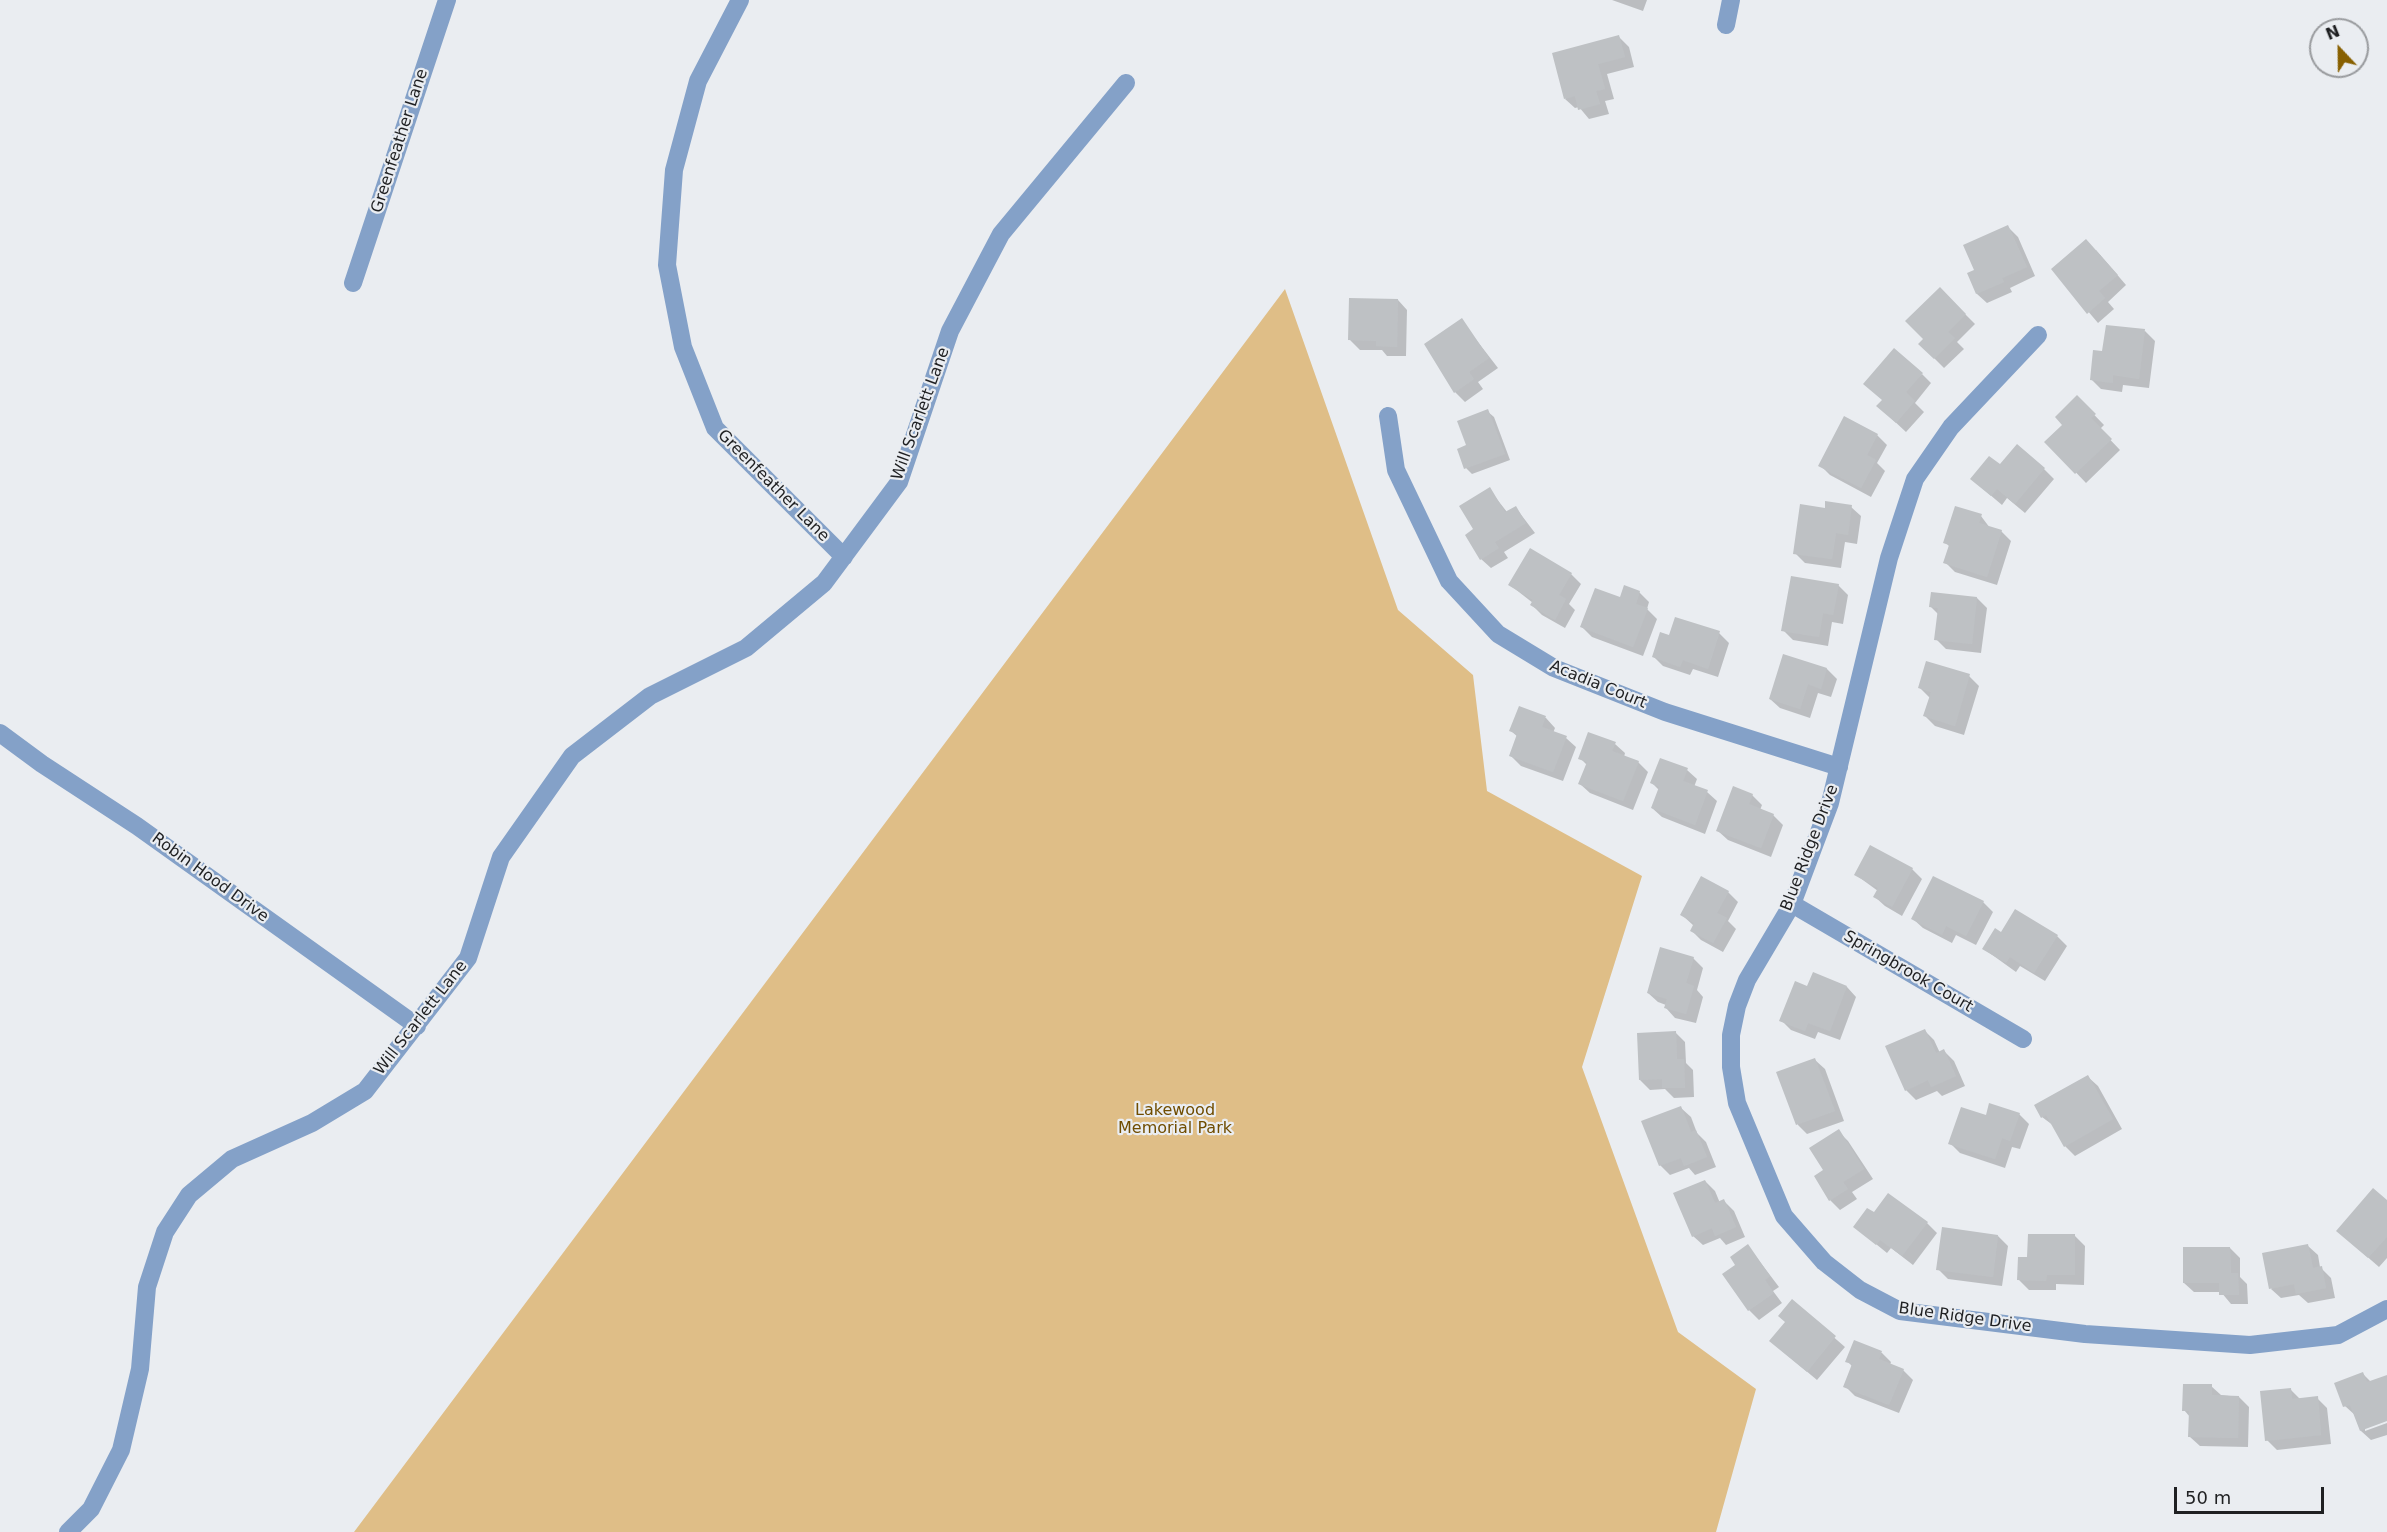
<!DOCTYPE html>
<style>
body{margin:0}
#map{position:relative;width:2387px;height:1532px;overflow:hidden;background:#eaedf1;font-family:"DejaVu Sans",sans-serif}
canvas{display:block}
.north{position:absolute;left:2309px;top:18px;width:60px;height:60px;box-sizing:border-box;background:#eaedf1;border:2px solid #999b9e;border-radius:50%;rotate:338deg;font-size:16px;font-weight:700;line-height:24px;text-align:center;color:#1f2022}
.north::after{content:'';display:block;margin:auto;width:21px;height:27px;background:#886000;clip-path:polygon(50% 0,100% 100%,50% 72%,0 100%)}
.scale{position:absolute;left:2174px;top:1487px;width:150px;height:27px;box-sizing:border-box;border:3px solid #1f2022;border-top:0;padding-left:8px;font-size:18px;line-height:21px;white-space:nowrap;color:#1f2022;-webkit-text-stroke:4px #eaedf1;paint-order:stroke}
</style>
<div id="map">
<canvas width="2387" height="1532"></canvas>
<div class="north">N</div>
<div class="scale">50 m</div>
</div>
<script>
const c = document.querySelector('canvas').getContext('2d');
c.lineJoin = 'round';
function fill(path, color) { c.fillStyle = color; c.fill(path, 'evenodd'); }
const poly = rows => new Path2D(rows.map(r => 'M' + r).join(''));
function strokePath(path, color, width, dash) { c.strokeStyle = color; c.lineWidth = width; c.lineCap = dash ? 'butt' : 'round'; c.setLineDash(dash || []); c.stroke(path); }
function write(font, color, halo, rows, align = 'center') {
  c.font = font + ' "DejaVu Sans",sans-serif'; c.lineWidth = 4.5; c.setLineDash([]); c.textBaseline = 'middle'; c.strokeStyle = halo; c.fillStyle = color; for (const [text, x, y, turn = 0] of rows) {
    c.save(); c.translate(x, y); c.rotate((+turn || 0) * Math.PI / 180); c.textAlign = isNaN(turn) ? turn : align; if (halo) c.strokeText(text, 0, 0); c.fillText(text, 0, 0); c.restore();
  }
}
fill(poly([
 [1285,289,1398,610,1473,675,1487,791,1642,876,1582,1067,1678,1332,1756,1389,1716,1532,354,1532]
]), '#dfbe87');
fill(poly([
 [1612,0,1647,0,1643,11],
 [1619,37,1629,47,1634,67,1607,74,1614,99,1605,101,1609,114,1589,119,1579,107,1575,108,1565,99],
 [2008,227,2018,237,2035,276,2010,288,2012,292,1987,303,1977,294,1969,274,1976,271],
 [2096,250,2126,285,2108,302,2114,309,2098,323,2053,270],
 [1940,289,1975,324,1957,342,1964,349,1944,368,1920,344,1925,339],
 [1398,300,1407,310,1406,356,1387,356,1382,350,1360,350,1350,340],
 [1461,320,1498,368,1478,382,1483,389,1465,402,1455,392],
 [2145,331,2155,341,2149,388,2123,385,2122,392,2101,389,2091,379,2104,353],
 [1922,374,1931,383,1915,403,1924,412,1906,432,1878,406],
 [2077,397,2104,425,2100,429,2120,450,2086,483,2047,442,2064,425],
 [1487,411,1494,417,1510,460,1472,474,1466,468,1468,446],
 [1877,435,1887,445,1877,463,1885,471,1871,497,1830,475,1820,465],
 [2000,466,2044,469,2054,479,2025,513,2007,498,2002,505,1982,488],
 [1489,489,1507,512,1516,508,1535,533,1504,552,1508,558,1491,568,1481,559,1475,530],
 [1851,507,1861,516,1857,544,1845,542,1841,568,1805,563,1795,553,1826,510],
 [1981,516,1990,528,2001,531,2011,541,1997,585,1955,572,1945,562,1950,547,1945,542],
 [1571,574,1581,584,1569,604,1575,610,1565,628,1542,615,1532,605,1533,603,1510,585],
 [1838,585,1848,595,1843,624,1832,622,1828,646,1793,640,1783,630],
 [1639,592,1649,602,1647,609,1657,619,1643,656,1592,637,1582,627,1621,599],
 [1977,598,1987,608,1981,653,1946,649,1936,639,1939,615,1931,607],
 [1719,633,1729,643,1718,677,1693,669,1690,675,1663,666,1654,657,1670,637],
 [1784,656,1827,669,1837,679,1831,697,1818,693,1810,718,1780,708,1770,699],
 [1969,676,1979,686,1964,735,1935,726,1925,716,1930,698,1920,688],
 [1520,708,1546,718,1555,728,1553,733,1566,738,1576,747,1563,781,1521,766,1511,756,1518,737,1511,731],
 [1615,744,1625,753,1624,757,1638,762,1648,772,1633,810,1590,793,1580,784,1587,765,1580,758],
 [1687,770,1697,779,1694,787,1707,792,1717,801,1705,834,1662,817,1652,808,1659,790,1652,783],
 [1752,795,1762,805,1760,810,1773,815,1783,825,1771,857,1728,840,1718,831],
 [1912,869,1922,879,1902,916,1885,906,1875,897,1878,891,1856,875],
 [1728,892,1738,902,1728,921,1736,929,1723,952,1701,940,1691,930,1694,926,1682,915],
 [1983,902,1993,912,1976,945,1956,935,1952,943,1923,928,1913,919],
 [2002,934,2057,936,2067,946,2045,981,2020,966,2016,972,1984,949],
 [1693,958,1703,968,1697,990,1703,997,1696,1023,1675,1018,1666,1008,1666,1005,1658,1002,1648,993],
 [1847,987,1856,997,1840,1040,1818,1032,1815,1039,1791,1030,1781,1020,1808,988],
 [1924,1030,1934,1040,1940,1053,1944,1051,1954,1061,1965,1086,1942,1096,1937,1091,1916,1100,1906,1090],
 [1675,1032,1685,1042,1686,1063,1693,1070,1694,1097,1674,1098,1665,1089,1650,1090,1640,1080],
 [1815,1060,1825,1069,1844,1121,1807,1134,1798,1125,1778,1073],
 [2088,1077,2098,1086,2122,1129,2075,1156,2065,1146,2054,1126,2042,1117],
 [1681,1108,1691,1117,1697,1133,1706,1142,1716,1167,1695,1175,1689,1168,1670,1175,1660,1165],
 [2019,1114,2029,1124,2020,1149,2012,1147,2005,1168,1960,1153,1950,1143,1986,1117],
 [1838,1131,1848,1141,1873,1179,1852,1192,1857,1199,1840,1210,1830,1200,1825,1171],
 [1705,1181,1715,1191,1720,1203,1724,1201,1734,1211,1745,1237,1726,1245,1720,1238,1703,1245,1693,1236],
 [2387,1202,2387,1258,2379,1267,2348,1240],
 [1874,1214,1927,1223,1937,1233,1913,1265,1891,1248,1887,1253,1855,1227],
 [1998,1236,2008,1246,2002,1286,1948,1279,1938,1269],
 [2075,1236,2085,1246,2084,1285,2056,1284,2056,1290,2029,1290,2019,1280,2028,1258],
 [1748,1246,1779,1287,1773,1291,1782,1303,1759,1320,1749,1310,1737,1265],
 [2308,1246,2318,1255,2320,1267,2331,1278,2335,1298,2308,1303,2299,1295,2281,1298,2271,1289],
 [2230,1248,2240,1258,2240,1277,2247,1284,2248,1304,2231,1304,2221,1292,2194,1292,2184,1283],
 [1792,1301,1845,1347,1817,1380,1781,1350],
 [1854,1342,1882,1353,1891,1362,1890,1365,1903,1370,1913,1380,1899,1413,1855,1396,1845,1386,1853,1367,1847,1361],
 [2363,1374,2371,1382,2387,1376,2387,1420,2365,1428,2365,1431,2387,1423,2387,1435,2371,1440,2361,1431,2356,1416,2345,1406],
 [2211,1386,2221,1395,2239,1397,2249,1407,2248,1447,2200,1446,2190,1437,2190,1417,2184,1410],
 [2291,1390,2300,1399,2317,1398,2327,1408,2331,1444,2277,1450,2267,1440]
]), '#0003');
fill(poly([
 [1619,35,1625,57,1598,64,1605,89,1596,91,1600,104,1578,110,1575,96,1564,99,1552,53],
 [2008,225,2027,267,2002,278,2004,282,1976,294,1967,273,1974,270,1963,245],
 [2086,239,2118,275,2099,291,2105,298,2087,314,2051,269],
 [1940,287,1966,314,1948,332,1955,338,1934,359,1918,344,1923,339,1905,321],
 [1349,298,1398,299,1397,347,1376,346,1376,341,1348,340],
 [1462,318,1489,358,1469,372,1474,379,1454,393,1424,344],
 [2106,325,2145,329,2139,379,2113,375,2113,383,2090,380,2093,350,2102,351],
 [1894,348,1923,373,1906,392,1915,401,1896,423,1876,406,1882,400,1863,384],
 [2077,395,2096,414,2091,418,2112,439,2075,474,2044,442,2062,425,2055,417],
 [1488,409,1505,454,1464,469,1457,449,1466,445,1457,421],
 [1844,416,1878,434,1867,455,1876,460,1861,488,1818,466],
 [2017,444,2045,468,2015,504,1997,489,1991,496,1970,479,1989,456,2000,464],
 [1490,487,1505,512,1516,506,1526,523,1495,542,1499,548,1480,560,1465,535,1473,529,1459,506],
 [1825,501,1852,505,1848,535,1836,533,1832,559,1793,554,1800,504,1825,508],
 [1955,506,1982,514,1979,523,2002,530,1987,577,1943,563,1949,545,1943,543],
 [1530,548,1572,573,1559,595,1566,599,1555,620,1530,605,1533,600,1508,585],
 [1791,576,1839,584,1833,615,1823,613,1819,637,1781,631],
 [1624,585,1640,591,1636,604,1648,608,1633,647,1580,627,1595,588,1620,597],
 [1931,592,1977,597,1972,644,1934,640,1938,608,1929,607],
 [1675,617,1720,631,1708,669,1683,660,1680,667,1652,657,1660,632,1669,635],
 [1783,654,1827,668,1821,689,1808,684,1800,709,1769,699],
 [1926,661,1970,674,1955,726,1923,716,1931,692,1918,688],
 [1519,706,1546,716,1542,727,1567,736,1553,772,1509,756,1517,734,1509,731],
 [1588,732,1616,742,1612,751,1639,761,1623,801,1578,784,1587,762,1578,759],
 [1660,758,1688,768,1683,781,1708,790,1695,825,1651,808,1659,787,1650,783],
 [1733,786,1753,794,1749,804,1774,814,1761,848,1716,831],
 [1870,845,1913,868,1892,907,1873,897,1878,888,1854,875],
 [1701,876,1729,891,1717,913,1727,918,1713,943,1690,931,1694,923,1680,915],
 [1933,876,1984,901,1966,936,1946,926,1942,935,1911,919],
 [2015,909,2058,935,2034,973,2010,957,2006,963,1982,949,1995,928,2001,932],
 [1660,947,1694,957,1686,983,1694,986,1686,1014,1664,1008,1667,999,1647,993],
 [1813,972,1847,986,1830,1031,1808,1023,1805,1031,1779,1021,1795,981,1807,986],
 [1925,1029,1936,1053,1944,1049,1956,1076,1931,1087,1928,1080,1905,1091,1885,1046],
 [1676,1031,1677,1059,1684,1059,1685,1088,1662,1088,1662,1079,1639,1080,1637,1033],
 [1815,1058,1835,1111,1796,1125,1776,1072],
 [2088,1075,2113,1119,2064,1147,2046,1115,2041,1118,2034,1105],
 [1989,1103,2020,1113,2010,1141,2002,1138,1995,1159,1948,1144,1961,1107,1986,1115],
 [1681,1106,1691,1132,1696,1130,1707,1157,1684,1166,1681,1158,1659,1166,1641,1121],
 [1839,1129,1864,1169,1843,1182,1848,1189,1829,1201,1814,1176,1823,1170,1809,1148],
 [1705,1180,1715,1203,1724,1199,1736,1227,1715,1236,1712,1228,1692,1237,1673,1193],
 [2373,1188,2387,1200,2387,1237,2368,1258,2336,1231],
 [1888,1193,1928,1222,1902,1256,1880,1240,1876,1245,1853,1227,1867,1208,1874,1212],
 [1942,1227,1998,1235,1993,1277,1936,1270],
 [2028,1234,2075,1234,2075,1275,2047,1275,2046,1281,2017,1280,2018,1257,2027,1257],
 [1748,1244,1770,1276,1765,1280,1774,1293,1748,1311,1722,1274,1735,1265,1730,1257],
 [2308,1244,2313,1268,2322,1266,2326,1288,2296,1294,2294,1284,2269,1289,2262,1253],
 [2183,1247,2230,1247,2231,1273,2238,1273,2239,1295,2219,1295,2219,1283,2183,1283],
 [1792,1299,1836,1336,1807,1372,1769,1341,1785,1322,1778,1316],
 [1854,1340,1882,1351,1879,1359,1904,1369,1889,1405,1843,1387,1852,1364,1845,1362],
 [2363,1372,2367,1382,2387,1375,2387,1421,2360,1431,2350,1405,2343,1407,2334,1383],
 [2183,1384,2212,1384,2212,1395,2239,1396,2238,1438,2188,1437,2189,1411,2182,1411],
 [2291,1388,2292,1399,2318,1396,2321,1435,2265,1441,2260,1391]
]), '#bec1c4');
strokePath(poly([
 [740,0,698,81,674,170,667,265,683,347,715,428,844,557],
 [1726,25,1731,0],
 [353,283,447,0],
 [2038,335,1951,427,1915,479,1889,558,1830,803,1792,904,1747,980,1737,1006,1731,1035,1731,1067,1737,1103,1784,1216,1824,1262,1860,1290,1900,1311,2085,1334,2250,1345,2338,1335,2387,1309],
 [1388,416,1396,470,1449,581,1498,634,1554,668,1665,712,1839,767],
 [0,733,42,764,137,826,417,1026],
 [1792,904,2023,1039],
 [68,1532,91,1509,121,1450,140,1369,147,1287,165,1232,189,1195,232,1159,312,1123,365,1091,468,958,501,857,572,756,650,696,746,648,824,583,899,482,950,331,1001,234,1126,83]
]), '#84a1c8', 18);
write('16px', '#1f2022', '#eaedf1', [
 ["Greenfeather Lane",400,141,-72],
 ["Will Scarlett Lane",921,414,-70],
 ["Greenfeather Lane",773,486,45],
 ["Acadia Court",1598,685,22],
 ["Blue Ridge Drive",1810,848,-69],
 ["Robin Hood Drive",210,878,36],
 ["Springbrook Court",1908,972,30],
 ["Will Scarlett Lane",421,1018,-52],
 ["Blue Ridge Drive",1965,1318,8]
]);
write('16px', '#704d00', '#eaedf1', [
 ["Lakewood",1175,1111],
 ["Memorial Park",1175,1129]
]);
</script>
